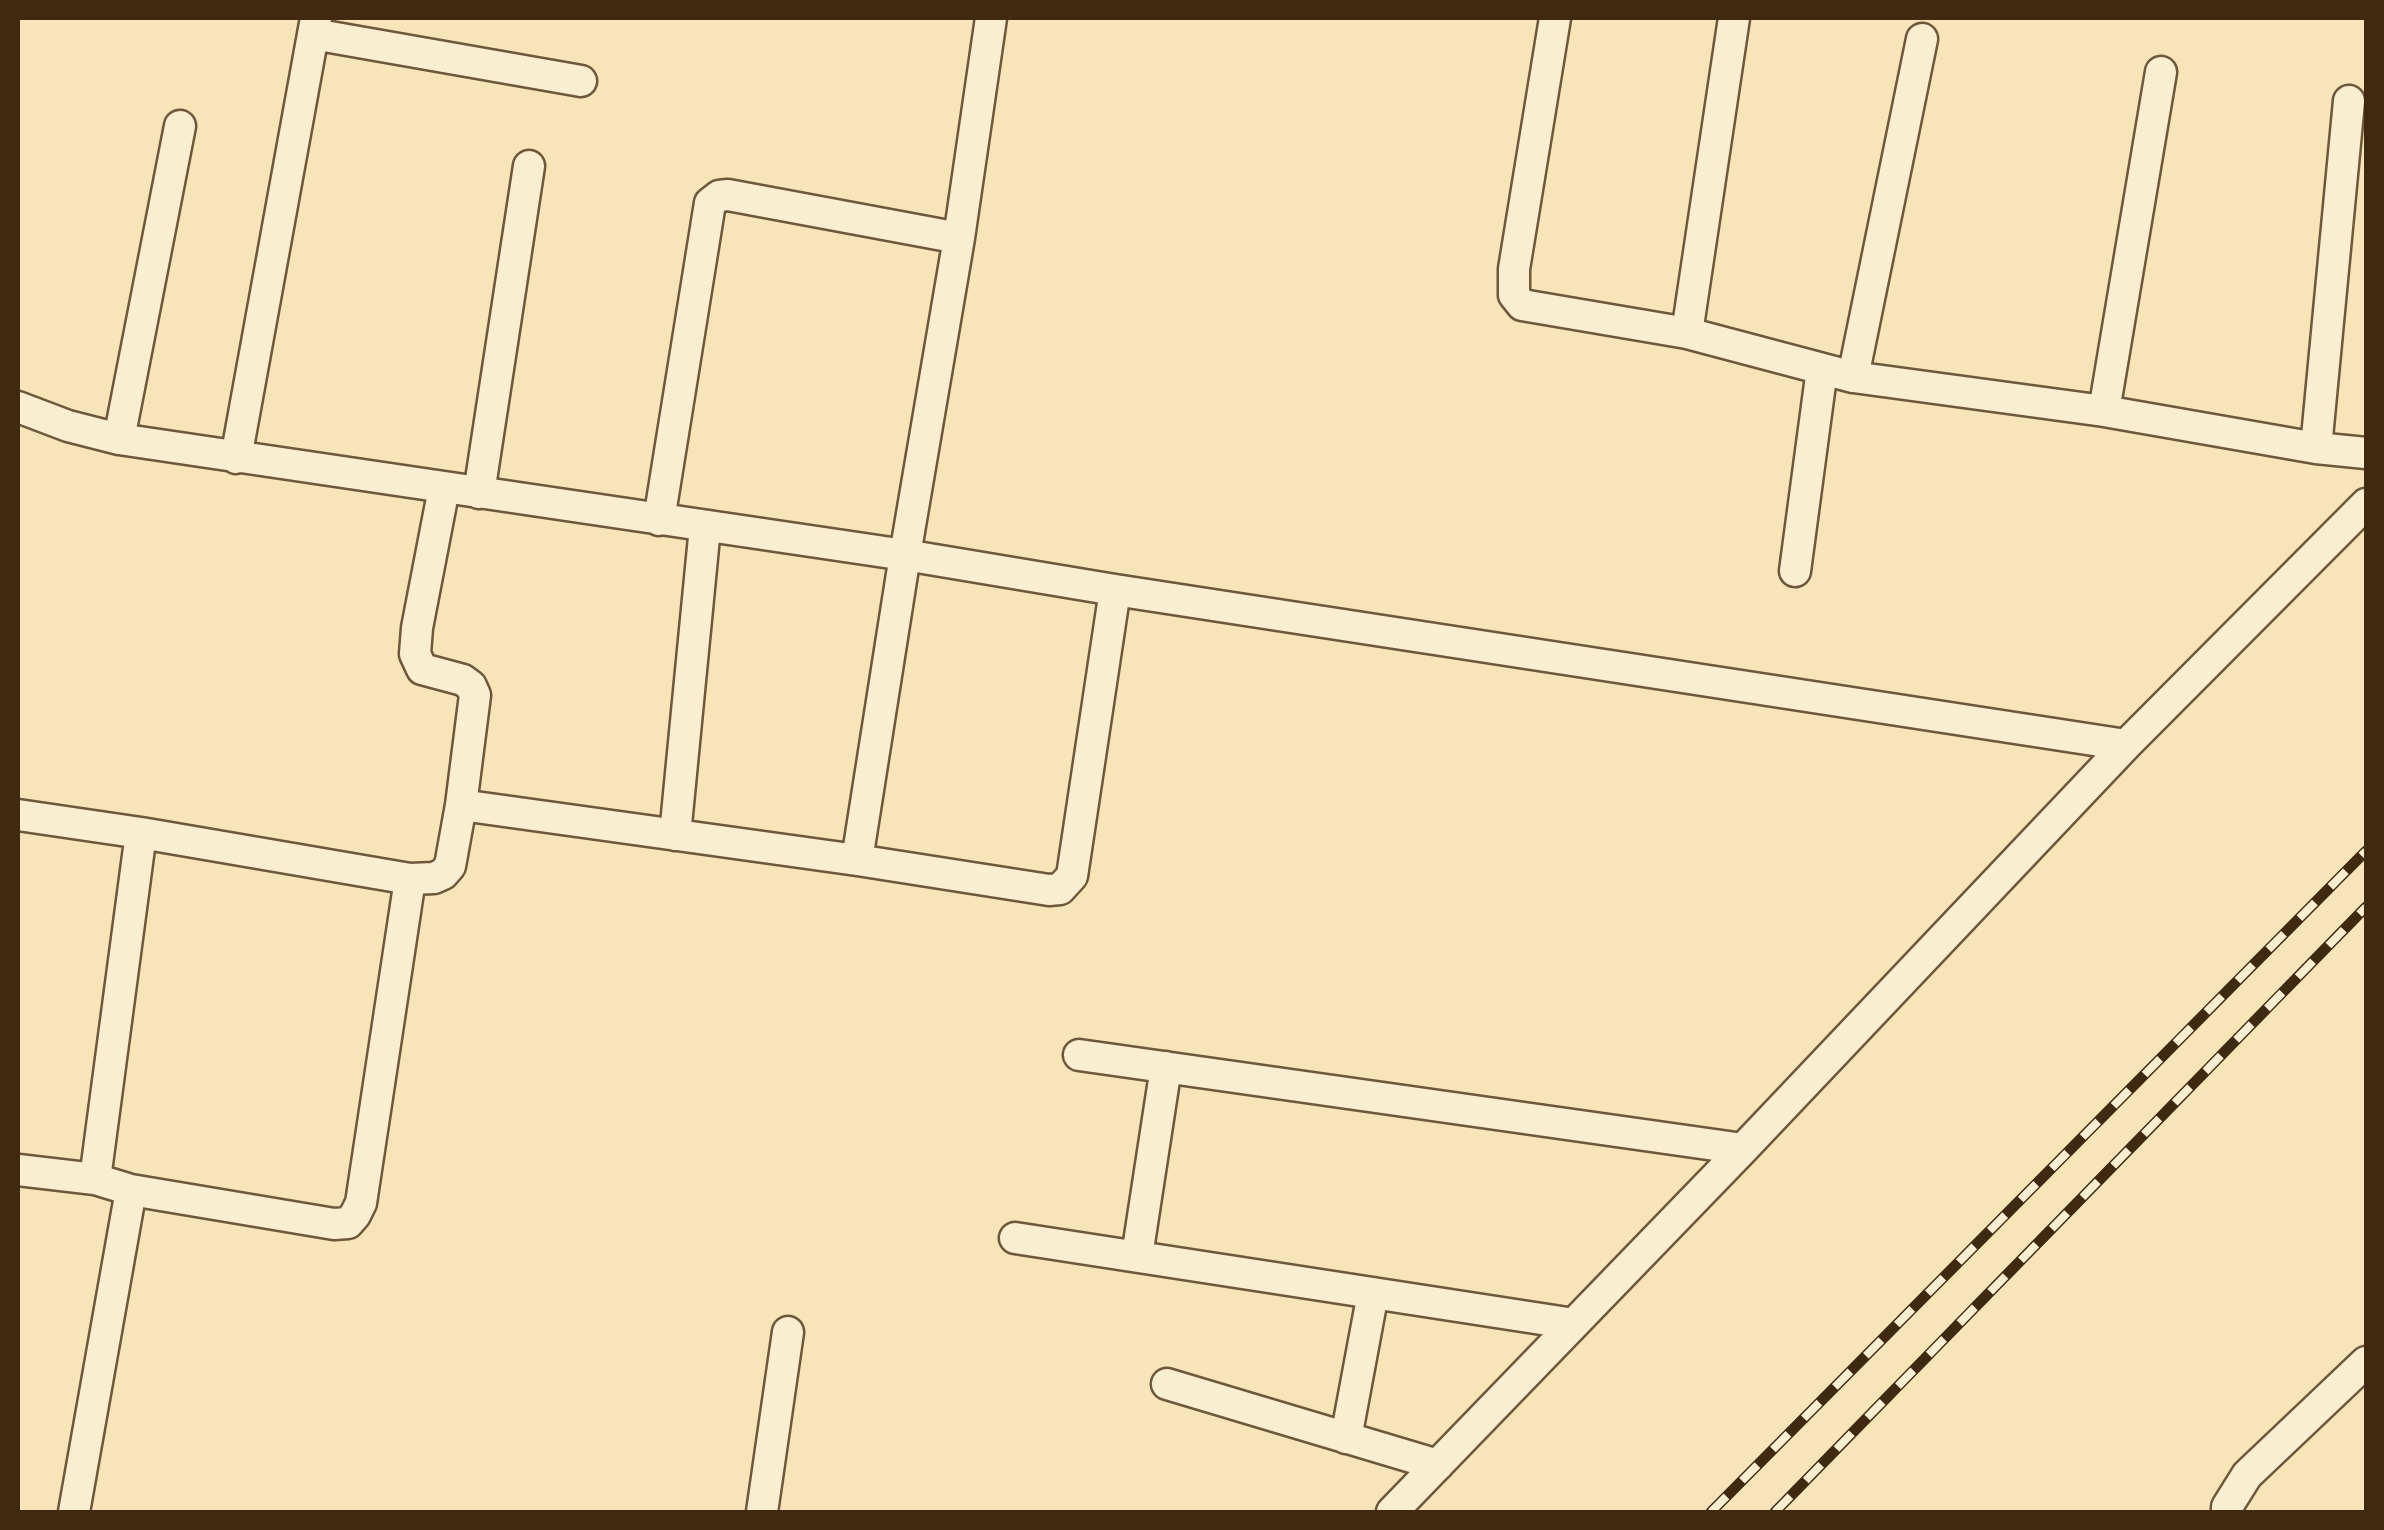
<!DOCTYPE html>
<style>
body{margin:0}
#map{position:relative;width:2384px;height:1530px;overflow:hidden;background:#f7e5b9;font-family:"IM FELL French Canon",serif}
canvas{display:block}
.frame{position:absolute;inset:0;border:20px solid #402811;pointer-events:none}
</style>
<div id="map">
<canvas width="2384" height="1530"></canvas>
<div class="frame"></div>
</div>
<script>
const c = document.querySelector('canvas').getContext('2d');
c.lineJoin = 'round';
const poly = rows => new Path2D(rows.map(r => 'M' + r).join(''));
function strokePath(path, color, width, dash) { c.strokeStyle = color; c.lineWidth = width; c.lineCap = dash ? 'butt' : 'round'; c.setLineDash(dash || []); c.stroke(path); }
const street = poly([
 [1555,18,1514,269,1514,295,1522,305,1687,333,1853,377,2104,411,2316,448,2366,453],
 [313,34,581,81],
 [1687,333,1734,18],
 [1853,377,1922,39],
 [18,407,68,426,119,439,905,555,1115,590,2126,745],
 [2104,411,2161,72],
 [119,439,180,126],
 [2316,448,2349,101],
 [236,458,316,18],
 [479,493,529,166],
 [659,520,710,203,719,196,728,195,959,238],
 [1795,571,1822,369],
 [461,805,857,860,1049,890,1060,889,1072,876,1115,590],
 [18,815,141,833,410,879,434,878,443,874,450,866,461,805,475,695,471,686,463,680,422,669,415,654,417,628,444,488],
 [675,835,705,527],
 [857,860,905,555,959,238,991,18],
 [1079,1055,1743,1149],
 [18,1170,95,1179,131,1190,334,1224,348,1223,355,1215,361,1203,410,879],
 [95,1179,141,833],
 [1015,1238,1574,1324],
 [1137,1256,1166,1067],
 [1167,1384,1438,1465],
 [1346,1438,1373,1293],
 [74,1512,131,1190],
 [762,1512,788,1332],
 [1392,1512,1743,1149,2126,745,2366,504],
 [2227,1512,2227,1507,2247,1475,2366,1362]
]);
strokePath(street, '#6e573b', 35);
strokePath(street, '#faeed2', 30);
const rail = poly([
 [1711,1512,2366,851],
 [1775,1512,2366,907]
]);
strokePath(rail, '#402811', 11);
strokePath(rail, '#faeed2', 8, [22]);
</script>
